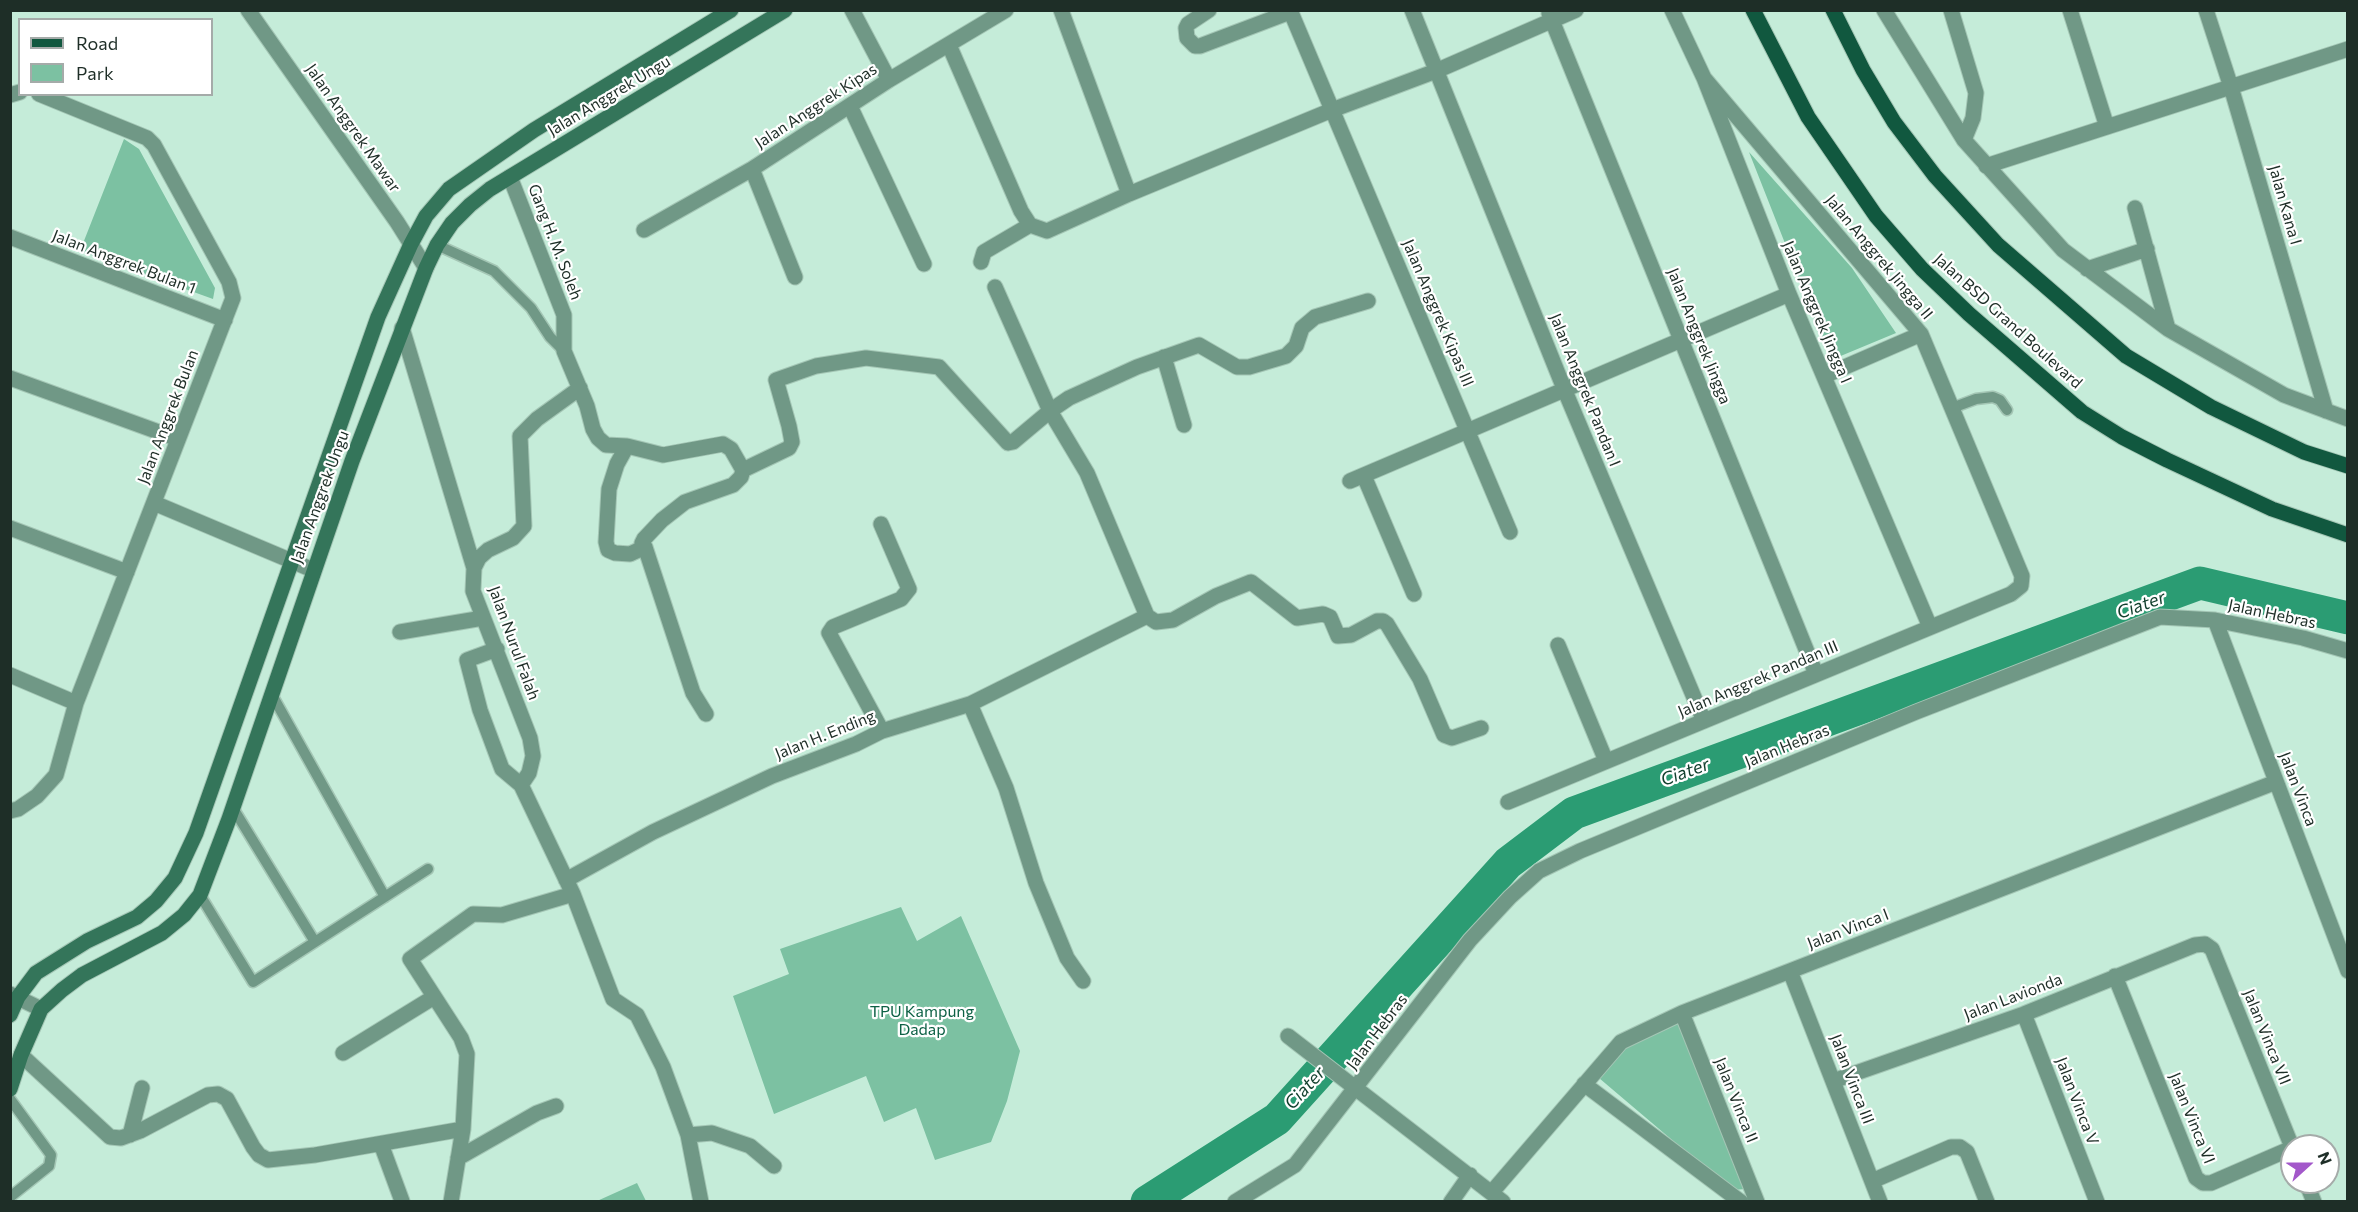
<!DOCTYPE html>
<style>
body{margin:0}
#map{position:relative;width:2358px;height:1212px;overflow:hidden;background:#c5ecd9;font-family:Commissioner,sans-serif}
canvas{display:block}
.frame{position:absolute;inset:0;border:12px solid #1e2e27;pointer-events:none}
.legend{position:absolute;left:18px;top:18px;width:195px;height:78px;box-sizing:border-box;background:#fff;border:2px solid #a5aba9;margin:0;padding:8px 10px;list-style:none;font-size:18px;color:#1e2e27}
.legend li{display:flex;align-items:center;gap:12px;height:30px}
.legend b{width:30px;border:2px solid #a5aba9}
.north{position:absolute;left:2280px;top:1134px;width:60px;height:60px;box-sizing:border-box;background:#fff;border:2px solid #a5aba9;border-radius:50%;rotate:69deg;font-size:16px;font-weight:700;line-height:24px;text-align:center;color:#1e2e27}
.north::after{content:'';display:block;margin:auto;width:21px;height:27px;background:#a358ca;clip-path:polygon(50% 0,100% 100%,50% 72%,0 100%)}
</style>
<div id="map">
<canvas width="2358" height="1212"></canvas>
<div class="frame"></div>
<ul class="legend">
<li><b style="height:8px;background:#11583f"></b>Road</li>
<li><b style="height:16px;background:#7cc1a2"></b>Park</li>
</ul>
<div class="north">N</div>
</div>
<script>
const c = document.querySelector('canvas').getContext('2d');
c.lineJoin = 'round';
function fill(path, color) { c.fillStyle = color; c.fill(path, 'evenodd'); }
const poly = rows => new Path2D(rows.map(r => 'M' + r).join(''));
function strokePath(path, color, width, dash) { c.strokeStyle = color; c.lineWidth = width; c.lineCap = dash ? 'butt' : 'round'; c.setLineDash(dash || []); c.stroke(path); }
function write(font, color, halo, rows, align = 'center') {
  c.font = font + ' Commissioner,sans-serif'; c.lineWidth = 4.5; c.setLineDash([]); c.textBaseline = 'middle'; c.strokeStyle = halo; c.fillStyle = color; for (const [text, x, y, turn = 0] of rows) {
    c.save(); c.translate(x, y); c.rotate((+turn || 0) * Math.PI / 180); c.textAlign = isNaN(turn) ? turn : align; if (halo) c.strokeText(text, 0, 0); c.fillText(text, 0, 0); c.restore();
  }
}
fill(poly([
 [124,139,139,149,215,288,213,299,80,251],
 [1749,152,1852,268,1896,333,1831,360],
 [901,907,917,941,961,916,1020,1051,1007,1101,991,1142,935,1160,916,1108,884,1122,866,1076,774,1114,733,996,789,974,780,949],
 [1682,1022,1747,1189,1731,1190,1599,1078,1626,1048],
 [637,1183,646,1201,597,1201]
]), '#7cc1a2');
strokePath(poly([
 [1147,1202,1277,1119,1508,863,1574,813,2200,583,2348,618]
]), '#2b9c73', 33);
const lane = poly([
 [437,245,494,271,531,308,550,337,564,351],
 [1952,408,1976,399,1993,397,2000,400,2007,410],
 [271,693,385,897],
 [233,808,315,942],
 [200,895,253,982,428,869],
 [10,1099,51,1155,49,1166,10,1197]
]);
const street = poly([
 [248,10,397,222,426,268],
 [852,10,889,80],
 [1061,10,1129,194],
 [1209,10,1188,24,1186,28,1187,38,1195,46,1200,46,1290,12],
 [1290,10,1510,532],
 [1412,10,1565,391,1704,721],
 [1672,10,1704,78,1789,294,1930,627],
 [1884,10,1964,140,2063,250,2168,329,2284,395,2348,419],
 [1951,10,1976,93,1973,118,1964,140],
 [2070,10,2107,127],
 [2206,10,2231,87,2326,411],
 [1549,13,1816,674],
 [949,45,1021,211,1030,225,1047,231,1129,194,1332,110,1436,71,1576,10],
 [10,95,20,92],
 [850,106,924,264],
 [1986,166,2348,49],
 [752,169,795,277],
 [510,177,564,315,564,351,587,406,593,429,598,438,606,445,627,446,617,464,609,489,606,542,608,550,615,553,630,554,645,547,693,693,706,714],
 [2135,208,2168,329],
 [644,230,752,169,889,80,1006,10],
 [10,237,225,320],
 [981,262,984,252,1030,225],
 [2087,269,2147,249],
 [995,287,1050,411,1069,398,1137,367,1199,345,1237,367,1249,367,1286,356,1296,346,1302,328,1315,317,1368,301],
 [402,328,474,568,473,591,530,738,533,756,529,773,521,785,573,894,613,999,637,1015,663,1067,688,1135,701,1202],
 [1164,357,1184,425],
 [1824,376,1921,334],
 [10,378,178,439],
 [627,446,663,455,723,444,731,449,743,470,741,477,733,485,685,502,662,520,644,539,642,543,645,547],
 [743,470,789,448,792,442,789,426,776,380,816,366,866,358,939,367,1008,443,1013,442,1050,411,1087,473,1147,616,1156,622,1173,620,1216,596,1251,582,1297,618,1323,614,1330,617,1338,636,1351,635,1377,621,1383,621,1387,624,1420,679,1444,735,1452,738,1481,728],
 [1364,476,1414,594],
 [1350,481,1789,294],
 [154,503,313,570],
 [881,524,909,589,901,599,833,627,829,633,882,731],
 [10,528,127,572],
 [474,568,479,558,488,550,513,538,524,526,520,436,537,419,580,388],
 [2215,620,2348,971],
 [400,632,483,618],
 [1558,645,1606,761],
 [497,649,467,660,480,710,502,769,521,785],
 [10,675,76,703],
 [970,704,1006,788,1036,883,1067,958,1083,981],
 [1508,802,2011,594,2021,586,2022,576,1921,334,1704,78],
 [10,811,18,809,37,796,56,775,76,703,233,298,229,282,154,145,147,138,39,94],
 [566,880,653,832,772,776,856,744,882,731,970,704,1147,616],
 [1790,971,1880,1202],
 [2115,976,2196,1178,2203,1183,2211,1183,2292,1148],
 [10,994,41,1009],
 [1682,1013,1757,1202],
 [2024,1014,2097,1202],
 [1288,1036,1503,1202],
 [343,1053,434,997],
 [21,1055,110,1137,121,1138,140,1131,208,1095,218,1094,227,1099,253,1147,259,1155,268,1160,315,1155,463,1129,467,1054,461,1038,410,959,473,914,502,915,573,894],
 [1833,1081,2024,1014,2195,945,2205,944,2212,949,2292,1147],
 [1584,1084,1741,1202],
 [130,1135,142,1088],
 [688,1135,712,1133,750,1146,774,1166],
 [381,1144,402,1201],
 [458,1158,537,1113,556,1106],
 [1872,1181,1951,1147,1960,1147,1967,1152,1987,1202],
 [2306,1182,2314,1202],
 [1492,1192,1621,1042,1682,1013,2276,782],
 [451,1202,463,1129],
 [1235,1202,1295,1165,1470,940,1510,897,1539,871,1580,851,1916,712,2160,617,2215,620,2303,638,2348,651],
 [1451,1202,1470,1175]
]);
const secondary = poly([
 [10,1015,18,997,36,973,87,941,137,917,156,901,175,878,196,833,378,317,411,244,426,216,449,189,534,130,731,10],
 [10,1089,21,1055,41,1009,62,990,82,975,162,933,184,915,200,895,229,819,352,461,426,268,437,245,452,223,470,205,490,189,785,10]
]);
const primary = poly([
 [1753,10,1808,117,1876,216,1922,269,1969,314,2082,412,2122,437,2167,460,2272,509,2348,535],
 [1833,10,1863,70,1894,122,1935,176,1998,245,2126,356,2211,407,2304,452,2348,466]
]);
strokePath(lane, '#a4c6b5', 13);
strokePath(street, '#a4c6b5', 17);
strokePath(secondary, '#a4c6b5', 17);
strokePath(primary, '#a4c6b5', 17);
strokePath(lane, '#709886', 10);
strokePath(street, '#709886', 15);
strokePath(secondary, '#34755a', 15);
strokePath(primary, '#11583f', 15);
write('16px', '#1e2e27', '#fff', [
 ["Jalan Anggrek Ungu",609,96,-31],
 ["Jalan Anggrek Kipas",816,106,-33],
 ["Jalan Anggrek Mawar",353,128,55],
 ["Jalan Kana I",2285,205,74],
 ["Gang H. M. Soleh",555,242,69],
 ["Jalan Anggrek Jingga II",1879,257,50],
 ["Jalan Anggrek Bulan 1",124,262,21],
 ["Jalan Anggrek Jingga I",1817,312,67],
 ["Jalan Anggrek Kipas III",1438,313,67],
 ["Jalan BSD Grand Boulevard",2008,321,42],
 ["Jalan Anggrek Jingga",1699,336,68],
 ["Jalan Anggrek Pandan I",1585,390,68],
 ["Jalan Anggrek Bulan",168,417,-69],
 ["Jalan Anggrek Ungu",320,497,-70],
 ["Jalan Hebras",2272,614,12],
 ["Jalan Nurul Falah",514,643,70],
 ["Jalan Anggrek Pandan III",1758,679,-23],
 ["Jalan H. Ending",825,735,-22],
 ["Jalan Hebras",1787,746,-22],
 ["Jalan Vinca",2298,789,69],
 ["Jalan Vinca I",1848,929,-21],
 ["Jalan Lavionda",2013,997,-21],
 ["Jalan Hebras",1377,1032,-53],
 ["Jalan Vinca VII",2267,1037,68],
 ["Jalan Vinca III",1852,1079,69],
 ["Jalan Vinca II",1736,1100,68],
 ["Jalan Vinca V",2077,1101,69],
 ["Jalan Vinca VI",2192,1118,68]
]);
write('16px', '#0d6145', '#fff', [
 ["TPU Kampung",922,1012],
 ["Dadap",922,1030]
]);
write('italic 18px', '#113f2d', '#fff', [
 ["Ciater",2141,605,-20],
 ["Ciater",1685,772,-20],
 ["Ciater",1305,1088,-48]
]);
</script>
